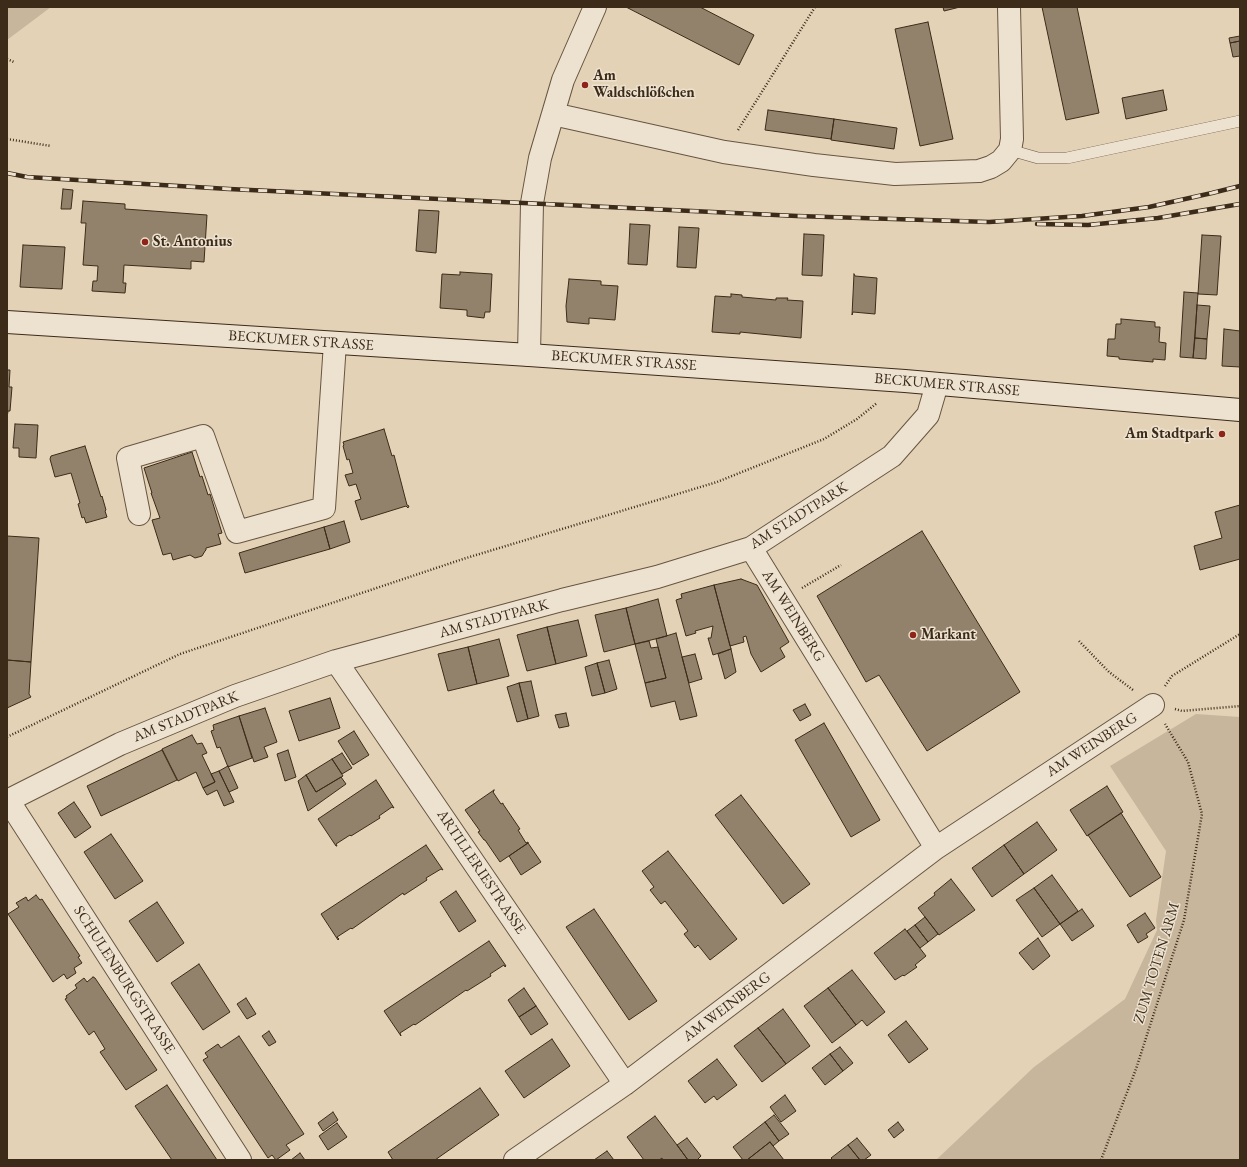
<!DOCTYPE html>
<meta charset="utf-8">
<style>
body{margin:0}
#map{position:relative;width:1247px;height:1167px;overflow:hidden;background:#e4d2b7;font-family:"EB Garamond",serif}
canvas{display:block}
.frame{position:absolute;inset:0;border:8px solid #3c2b19;pointer-events:none}
</style>
<div id="map">
<canvas width="1247" height="1167"></canvas>
<div class="frame"></div>
</div>
<script>
const c = document.querySelector('canvas').getContext('2d');
c.lineJoin = 'round';
function fill(path, color) { c.fillStyle = color; c.fill(path, 'evenodd'); }
const poly = rows => new Path2D(rows.map(r => 'M' + r).join(''));
function strokePath(path, color, width, dash) { c.strokeStyle = color; c.lineWidth = width; c.lineCap = dash ? 'butt' : 'round'; c.setLineDash(dash || []); c.stroke(path); }
function write(font, color, halo, rows, align = 'center') {
  c.font = font + ' "EB Garamond",serif'; c.lineWidth = 3; c.setLineDash([]); c.textBaseline = 'middle'; c.strokeStyle = halo; c.fillStyle = color; for (const [text, x, y, turn = 0] of rows) {
    c.save(); c.translate(x, y); c.rotate((+turn || 0) * Math.PI / 180); c.textAlign = isNaN(turn) ? turn : align; if (halo) c.strokeText(text, 0, 0); c.fillText(text, 0, 0); c.restore();
  }
}
fill(poly([
 [7,7,51,7,7,40],
 [1196,714,1240,717,1240,1160,936,1160,1034,1067,1125,999,1157,930,1156,920,1166,851,1110,766]
]), '#c7b69c');
const building = poly([
 [626,7,700,7,754,35,739,65,626,7],
 [943,7,960,7,944,11,943,7],
 [1042,7,1077,7,1099,113,1066,120,1042,7],
 [928,22,953,139,920,146,895,29,928,22],
 [1240,36,1240,41,1230,43,1229,38,1240,36],
 [1240,41,1240,56,1233,57,1230,43,1240,41],
 [1163,90,1167,110,1126,119,1122,98,1163,90],
 [768,110,834,119,831,139,765,130,768,110],
 [834,119,897,128,894,149,831,140,834,119],
 [63,189,73,190,71,209,61,209,63,189],
 [83,201,125,204,125,209,207,215,204,262,191,261,191,269,124,265,123,283,126,283,125,293,92,291,93,281,97,281,98,266,83,265,86,223,81,223,83,201],
 [419,210,439,211,436,253,416,251,419,210],
 [630,224,650,225,647,265,628,264,630,224],
 [679,227,699,228,696,268,677,267,679,227],
 [804,234,824,235,822,276,802,275,804,234],
 [1202,235,1221,236,1217,295,1198,294,1202,235],
 [23,245,65,247,62,289,20,287,23,245],
 [460,272,492,274,490,312,485,312,484,318,467,316,467,310,440,308,442,274,460,275,460,272],
 [854,274,855,276,877,278,875,314,853,312,852,315,854,274],
 [569,279,601,281,601,285,618,286,615,320,589,318,589,324,567,322,566,306,569,279],
 [1184,292,1198,293,1193,358,1180,357,1184,292],
 [731,294,742,295,742,297,776,300,776,298,788,298,787,300,803,301,801,338,740,332,740,334,712,332,715,296,731,297,731,294],
 [1197,305,1210,306,1207,339,1195,338,1197,305],
 [1121,319,1155,322,1155,327,1160,327,1159,342,1166,343,1165,360,1153,359,1153,362,1119,359,1119,357,1107,356,1108,339,1115,339,1116,324,1121,324,1121,319],
 [1224,329,1240,331,1240,329,1240,367,1222,366,1224,329],
 [1195,338,1207,339,1206,359,1193,358,1195,338],
 [7,370,10,370,9,387,12,387,10,411,8,411,7,418,7,370],
 [15,424,38,425,36,458,19,457,19,448,13,448,15,424],
 [384,429,392,456,394,455,407,505,409,506,408,508,406,506,361,520,355,501,361,499,356,484,349,486,345,475,353,473,349,459,347,460,343,446,344,445,343,442,384,429],
 [85,446,101,497,102,496,106,510,105,511,107,517,86,523,84,517,82,518,78,504,80,503,71,473,55,477,50,459,51,456,85,446],
 [192,452,200,477,202,476,208,495,210,494,222,533,218,534,221,544,206,548,206,550,205,551,202,556,195,558,190,555,173,560,171,553,163,555,152,520,160,518,151,493,152,493,144,468,192,452],
 [1240,505,1240,559,1200,570,1194,546,1222,538,1215,512,1240,505],
 [344,521,350,542,330,549,324,527,344,521],
 [324,527,330,549,245,573,239,553,324,527],
 [922,531,1020,692,927,751,879,675,866,682,817,596,922,531],
 [7,536,39,538,31,662,7,660,7,536],
 [741,579,757,585,789,642,780,648,785,657,761,672,751,654,746,636,743,637,744,642,730,646,714,585,741,579],
 [714,585,731,649,713,655,708,638,711,638,713,626,695,631,696,633,686,636,676,600,682,598,681,594,714,585],
 [658,599,667,636,635,644,626,608,658,599],
 [626,608,635,644,604,652,595,615,626,608],
 [578,620,587,656,556,664,547,627,578,620],
 [547,627,556,664,527,671,517,635,547,627],
 [676,633,697,716,680,720,675,701,651,707,645,683,666,678,656,639,676,633],
 [499,639,509,676,477,684,468,647,499,639],
 [649,641,651,648,658,647,666,678,645,683,635,644,649,641],
 [468,647,477,684,448,691,438,654,468,647],
 [731,649,736,672,725,679,718,654,731,649],
 [695,654,702,679,689,683,682,657,695,654],
 [7,660,31,662,29,694,31,697,7,708,7,660],
 [609,660,617,689,605,693,597,663,609,660],
 [597,663,605,693,592,696,585,667,597,663],
 [531,681,539,716,528,719,519,683,531,681],
 [519,683,528,719,517,722,507,687,519,683],
 [330,698,340,728,299,741,289,711,330,698],
 [805,704,811,715,800,721,793,710,805,704],
 [265,708,277,742,264,747,268,757,254,762,239,716,265,708],
 [566,713,569,726,559,728,555,715,566,713],
 [239,716,252,758,228,767,220,747,217,748,211,731,214,730,213,725,239,716],
 [824,723,880,820,851,837,795,740,824,723],
 [354,731,369,755,353,765,338,741,354,731],
 [192,735,197,744,202,743,207,753,202,755,215,782,203,788,196,772,178,781,162,749,192,735],
 [162,750,177,780,101,816,87,786,162,750],
 [288,750,296,777,285,781,277,754,288,750],
 [342,753,352,768,342,774,332,759,342,753],
 [332,759,343,776,316,792,306,775,332,759],
 [228,766,238,788,229,792,219,771,228,766],
 [219,771,234,802,224,806,217,790,207,795,203,788,215,782,211,774,219,771],
 [306,775,316,792,341,777,346,784,308,811,298,781,306,775],
 [376,780,394,808,392,807,379,816,380,818,351,836,350,835,336,844,337,846,336,846,318,819,376,780],
 [1107,786,1123,812,1087,836,1070,810,1107,786],
 [494,790,494,791,493,792,501,804,503,803,503,804,520,829,518,830,526,843,528,842,528,843,500,862,485,840,484,840,478,832,480,831,465,810,494,790],
 [741,795,810,884,783,904,715,815,741,795],
 [74,802,91,827,75,838,58,813,74,802],
 [1121,813,1161,877,1130,897,1088,835,1121,813],
 [1037,822,1057,850,1024,874,1004,845,1037,822],
 [111,834,143,881,115,899,84,852,111,834],
 [528,843,541,862,521,875,509,856,528,843],
 [426,845,443,870,441,869,426,878,427,880,404,895,403,893,352,929,351,928,337,937,339,939,338,940,321,914,426,845],
 [1004,845,1024,874,992,897,972,868,1004,845],
 [668,851,737,939,710,960,698,945,695,948,684,934,688,931,665,901,661,904,650,890,654,887,642,871,668,851],
 [1052,875,1078,911,1060,924,1034,888,1052,875],
 [951,879,975,910,939,935,918,908,935,895,934,893,951,879],
 [1034,888,1060,924,1042,937,1016,900,1034,888],
 [456,891,476,921,459,932,440,902,456,891],
 [36,895,40,900,42,899,80,956,78,957,82,963,74,968,76,973,67,979,64,974,53,982,8,914,19,907,16,903,26,897,28,901,36,895],
 [157,902,184,943,157,962,129,921,157,902],
 [594,909,657,1001,629,1020,566,927,594,909],
 [1082,909,1094,926,1072,941,1060,924,1082,909],
 [1145,913,1155,928,1146,934,1148,937,1138,943,1127,925,1145,913],
 [925,917,938,934,928,942,915,925,925,917],
 [915,925,928,942,920,948,907,931,915,925],
 [905,929,926,956,915,965,917,967,904,976,903,975,895,980,874,953,905,929],
 [1038,938,1050,956,1033,970,1019,953,1038,938],
 [489,941,506,966,505,967,504,965,490,974,491,976,467,991,466,990,415,1025,414,1024,400,1033,401,1036,384,1011,489,941],
 [199,964,230,1012,203,1030,171,983,199,964],
 [852,970,885,1012,867,1026,862,1020,856,1025,828,988,852,970],
 [93,977,95,978,157,1070,126,1090,100,1052,105,1049,94,1031,89,1035,65,999,67,998,66,996,77,988,75,985,84,978,87,982,93,977],
 [524,988,536,1006,519,1017,508,1000,524,988],
 [828,988,856,1025,832,1043,804,1006,828,988],
 [246,998,256,1014,247,1019,237,1004,246,998],
 [536,1006,548,1024,531,1035,519,1017,536,1006],
 [783,1009,810,1046,786,1064,758,1028,783,1009],
 [906,1021,928,1049,909,1063,888,1035,906,1021],
 [758,1028,786,1064,762,1082,734,1046,758,1028],
 [269,1031,276,1042,269,1046,262,1036,269,1031],
 [239,1036,304,1134,286,1145,290,1150,276,1160,272,1155,268,1158,203,1060,208,1057,205,1053,218,1044,221,1048,239,1036],
 [552,1039,570,1066,524,1098,505,1071,552,1039],
 [840,1047,853,1063,843,1071,830,1054,840,1047],
 [830,1054,843,1071,825,1085,812,1068,830,1054],
 [717,1059,737,1085,717,1100,714,1096,705,1103,688,1081,717,1059],
 [167,1085,217,1160,172,1160,135,1106,167,1085],
 [480,1088,499,1115,435,1160,393,1160,388,1152,480,1088],
 [785,1095,796,1111,781,1122,770,1107,785,1095],
 [333,1112,338,1120,323,1131,318,1123,333,1112],
 [774,1115,789,1134,779,1141,765,1122,774,1115],
 [655,1116,677,1145,688,1160,663,1160,662,1158,659,1160,644,1160,627,1137,655,1116],
 [765,1122,779,1141,773,1146,770,1142,747,1160,743,1160,733,1147,765,1122],
 [898,1122,904,1130,894,1138,888,1130,898,1122],
 [337,1123,347,1137,328,1150,319,1136,337,1123],
 [687,1138,701,1156,697,1160,688,1160,677,1145,687,1138],
 [857,1138,871,1155,864,1160,860,1160,848,1145,857,1138],
 [770,1142,784,1160,747,1160,770,1142],
 [848,1145,860,1160,833,1160,831,1158,848,1145],
 [607,1151,614,1160,594,1160,607,1151],
 [300,1153,305,1160,291,1160,300,1153]
]);
fill(building, '#93826b');
strokePath(building, '#3c2b19', 1);
const service = poly([
 [1010,150,1038,158,1067,158,1240,121]
]);
const minor = poly([
 [553,114,724,152,814,165,895,174,979,171,991,167,1001,161,1010,150,1012,139,1009,7],
 [529,355,532,203,540,158,563,80,595,7],
 [139,514,128,458,203,436,237,532,324,508,335,343],
 [751,548,936,848],
 [336,661,625,1084],
 [8,800,240,1160],
 [7,801,120,744,235,696,336,661,562,600,657,577,751,548,892,456,928,415,937,384],
 [515,1160,625,1084,936,848,1153,705]
]);
const secondary = poly([
 [7,322,529,355,905,381,1240,410]
]);
strokePath(service, '#665540', 12);
strokePath(minor, '#665540', 24);
strokePath(secondary, '#3c2b19', 24);
strokePath(poly([
 [7,59,14,62],
 [738,130,815,7],
 [7,139,51,146],
 [802,588,841,565],
 [1079,641,1109,672,1133,690],
 [1165,686,1172,676,1240,634],
 [1175,709,1182,711,1240,706],
 [7,737,180,654,463,559,717,482,824,439,857,419,877,403],
 [1101,1160,1136,1069,1184,920,1202,814,1188,762,1165,724]
]), '#3c2b19', 2.5, [1, 2]);
strokePath(service, '#ede2d0', 11);
strokePath(minor, '#ede2d0', 22);
strokePath(secondary, '#ede2d0', 22);
const rail = poly([
 [7,173,27,177,229,189,797,216,989,222,1082,216,1149,207,1212,193,1240,186],
 [1037,224,1088,225,1158,218,1240,204]
]);
strokePath(rail, '#3c2b19', 4.5);
strokePath(rail, '#ede2d0', 3, [9]);
for (const [x, y, r, color] of [
 [585,85,4,"#8f2418"],
 [145,242,4,"#8f2418"],
 [1222,434,4,"#8f2418"],
 [913,635,4,"#8f2418"]
]) { const dot = new Path2D(); dot.arc(x, y, r, 0, 2 * Math.PI); c.fillStyle = color; c.fill(dot); strokePath(dot, '#ede2d0', 1.5); }
write('bold 15px', '#3c2b19', '#ede2d0', [
 ["Am",593,76],
 ["Waldschlößchen",593,93],
 ["St. Antonius",153,242],
 ["Am Stadtpark",1214,434,"right"],
 ["Markant",921,635]
], 'left');
write('15px', '#3c2b19', '#ede2d0', [
 ["BECKUMER STRASSE",301,341,4],
 ["BECKUMER STRASSE",624,361,4],
 ["BECKUMER STRASSE",947,385,5],
 ["AM STADTPARK",799,516,-32],
 ["AM WEINBERG",793,616,58],
 ["AM STADTPARK",494,619,-15],
 ["AM STADTPARK",186,717,-22],
 ["AM WEINBERG",1092,745,-33],
 ["ARTILLERIESTRASSE",481,872,56],
 ["ZUM TOTEN ARM",1157,963,-73],
 ["SCHULENBURGSTRASSE",124,980,57],
 ["AM WEINBERG",727,1007,-37]
]);
</script>
